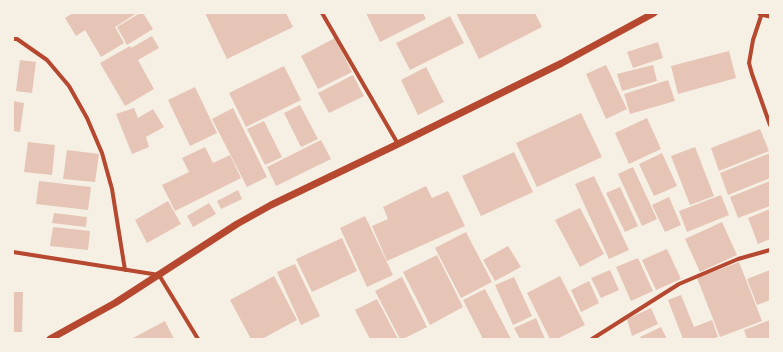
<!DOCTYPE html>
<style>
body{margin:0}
#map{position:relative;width:783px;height:352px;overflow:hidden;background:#f6efe4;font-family:Poppins,sans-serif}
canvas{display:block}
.frame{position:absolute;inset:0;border:14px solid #f6efe4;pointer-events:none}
</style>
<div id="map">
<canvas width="783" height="352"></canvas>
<div class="frame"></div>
</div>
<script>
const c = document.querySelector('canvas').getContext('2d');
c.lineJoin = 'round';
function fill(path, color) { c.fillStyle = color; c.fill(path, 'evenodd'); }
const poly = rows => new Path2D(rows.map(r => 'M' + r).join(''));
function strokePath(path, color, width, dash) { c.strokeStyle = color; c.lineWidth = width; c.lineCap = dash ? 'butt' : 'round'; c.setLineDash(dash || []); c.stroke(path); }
fill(poly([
 [73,13,137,13,115,27,124,43,101,57,85,30,76,36,65,18],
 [140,13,143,13,153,29,127,45,117,27],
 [205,13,286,13,293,27,227,59],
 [366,13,423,13,426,19,380,42],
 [456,13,535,13,542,27,479,59],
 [450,16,464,43,410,70,396,43],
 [152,36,159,48,138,60,154,89,125,106,100,63,130,46,131,48],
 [335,38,352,72,318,89,301,56],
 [658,42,663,58,633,68,627,52],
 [729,51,736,78,678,94,671,66],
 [20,60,36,62,32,93,16,91],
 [606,65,627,109,606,119,586,74],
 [653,65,657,81,622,91,617,74],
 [284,66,301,100,246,127,229,93],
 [426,67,444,102,418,115,401,80],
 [353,75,364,96,329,113,318,93],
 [668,80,675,101,630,114,624,94],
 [195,87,217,133,190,146,168,100],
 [13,101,24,103,20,132,13,131],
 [300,105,318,139,301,147,284,113],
 [134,108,138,118,153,109,164,127,146,137,149,147,132,154,116,114],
 [233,108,267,177,247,187,212,119],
 [581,113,602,157,537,187,516,143],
 [647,118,661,149,629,164,615,133],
 [264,121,282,157,265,165,247,129],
 [760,129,769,151,719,171,711,148],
 [321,140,331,159,276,186,267,167],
 [28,142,55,145,52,175,24,172],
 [205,147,213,163,230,155,241,178,175,211,162,185,189,172,182,158],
 [695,147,714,196,690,205,671,156],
 [67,150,99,154,95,182,63,179],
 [514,152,533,192,481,216,462,176],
 [662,153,677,186,654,196,639,164],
 [770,153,770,178,728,195,720,173],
 [633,167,657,219,642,226,618,174],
 [594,176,629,250,609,259,575,184],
 [39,181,91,187,88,210,36,204],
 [770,181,770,206,738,218,730,197],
 [426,186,432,198,448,191,465,226,387,261,372,226,388,219,383,207],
 [620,187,638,226,625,232,606,193],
 [238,190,242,199,221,209,217,201],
 [721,195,729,215,687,232,679,211],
 [669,197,681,225,665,232,652,205],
 [168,201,181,224,147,243,135,220],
 [209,203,216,214,193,227,187,216],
 [580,208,604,254,580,267,555,220],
 [770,209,770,239,758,244,748,218],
 [54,213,87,217,86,227,52,223],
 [365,216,393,275,367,287,340,228],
 [722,222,737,255,700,272,685,239],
 [53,227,90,231,88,250,50,246],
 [466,232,492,282,461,298,435,248],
 [342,238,357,271,312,292,296,259],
 [508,246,521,267,495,281,483,260],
 [667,249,681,279,656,290,642,260],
 [437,255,463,307,430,325,403,272],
 [638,258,653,291,631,301,616,267],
 [739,262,762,321,720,337,697,278],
 [295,264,320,316,301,325,277,272],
 [610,270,619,290,601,298,591,278],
 [770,270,770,300,757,305,747,279],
 [274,276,297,320,262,339,251,339,230,300],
 [560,276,585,325,557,339,550,339,527,293],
 [402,277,427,327,403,339,400,339,375,291],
 [514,277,532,316,513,325,495,285],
 [589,281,599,303,581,312,571,290],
 [485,289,511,339,483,339,463,300],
 [13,292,23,292,22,332,13,332],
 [681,295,694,327,712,320,718,337,712,339,683,339,668,300],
 [377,299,398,339,370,339,355,310],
 [651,308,658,324,632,336,627,319],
 [536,318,545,339,520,339,514,328],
 [770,320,770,339,747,339,744,330],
 [165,321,174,339,131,339],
 [661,327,667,339,641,339,640,337]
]), '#e6c5b7');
strokePath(poly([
 [322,13,398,144],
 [762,13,753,40,749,63,752,74,770,125],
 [13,39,17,39,47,60,69,86,87,118,102,153,112,189,125,270],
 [13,252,159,275,198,339],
 [592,339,679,284,738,259,770,250]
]), '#b5482f', 4);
strokePath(poly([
 [761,13,770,15],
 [50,339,115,303,237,224,271,205,398,144,562,63,654,13]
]), '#b5482f', 7);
</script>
